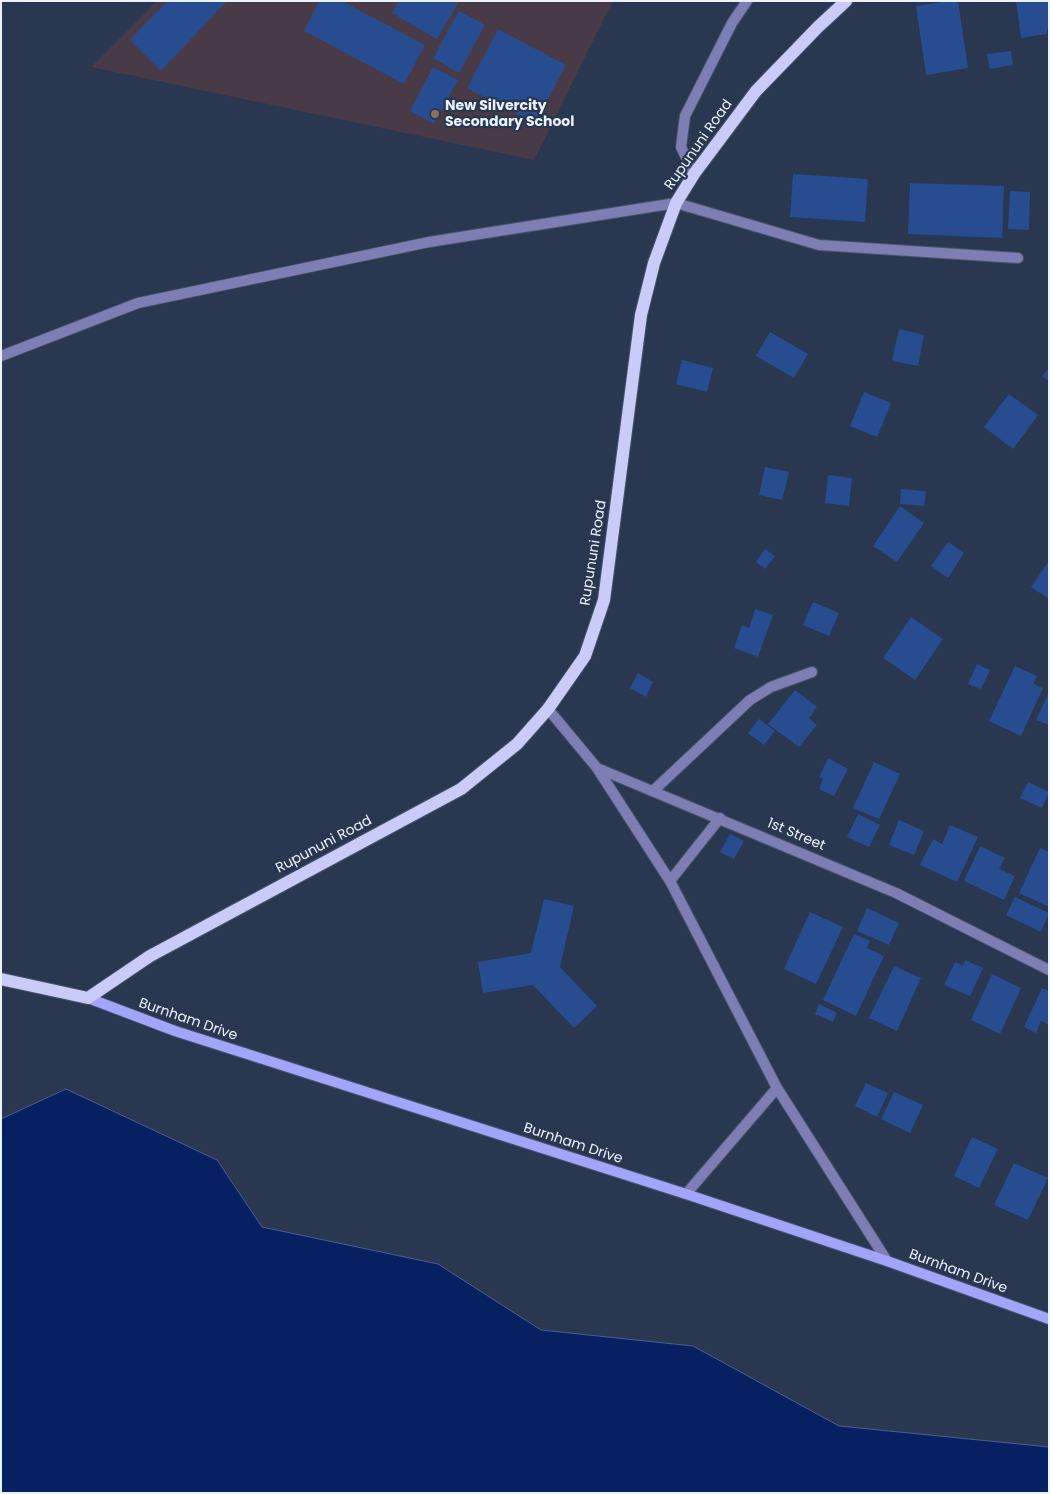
<!DOCTYPE html>
<style>
body{margin:0}
#map{position:relative;width:1050px;height:1494px;overflow:hidden;background:#293751;font-family:Poppins,sans-serif}
canvas{display:block}
.frame{position:absolute;inset:0;border:2px solid #ecf2fc;pointer-events:none}
</style>
<div id="map">
<canvas width="1050" height="1494"></canvas>
<div class="frame"></div>
</div>
<script>
const c = document.querySelector('canvas').getContext('2d');
c.lineJoin = 'round';
function fill(path, color) { c.fillStyle = color; c.fill(path, 'evenodd'); }
const poly = rows => new Path2D(rows.map(r => 'M' + r).join(''));
function strokePath(path, color, width, dash) { c.strokeStyle = color; c.lineWidth = width; c.lineCap = dash ? 'butt' : 'round'; c.setLineDash(dash || []); c.stroke(path); }
function write(font, color, halo, rows, align = 'center') {
  c.font = font + ' Poppins,sans-serif'; c.lineWidth = 4.5; c.setLineDash([]); c.textBaseline = 'middle'; c.strokeStyle = halo; c.fillStyle = color; for (const [text, x, y, turn = 0] of rows) {
    c.save(); c.translate(x, y); c.rotate((+turn || 0) * Math.PI / 180); c.textAlign = isNaN(turn) ? turn : align; if (halo) c.strokeText(text, 0, 0); c.fillText(text, 0, 0); c.restore();
  }
}
fill(poly([
 [157,1,613,1,534,160,91,67]
]), '#483a47');
const water = poly([
 [66,1089,217,1160,262,1227,438,1264,541,1330,693,1346,839,1426,1049,1447,1049,1493,1,1493,1,1119,66,1089]
]);
fill(water, '#062061');
strokePath(water, '#4b5f90', 1);
fill(poly([
 [167,1,227,1,161,71,130,40],
 [319,1,342,1,425,45,404,84,304,31],
 [399,1,459,1,437,39,392,13],
 [948,1,958,1,968,68,926,75,916,6],
 [1016,1,1049,1,1049,24,1046,34,1021,38],
 [459,11,485,25,459,73,433,58],
 [498,29,566,65,535,123,467,88],
 [1011,51,1013,65,990,69,987,54],
 [433,67,458,80,434,124,410,111],
 [793,174,868,179,865,222,790,217],
 [910,183,1004,186,1002,238,908,234],
 [1010,191,1030,192,1029,230,1008,229],
 [899,329,924,335,918,366,892,361],
 [770,332,808,354,794,378,756,356],
 [682,360,713,368,707,392,676,384],
 [1049,368,1049,381,1042,376],
 [864,392,891,403,877,437,850,426],
 [1009,394,1038,415,1013,449,984,427],
 [765,467,789,472,782,500,759,495],
 [828,475,852,478,849,506,825,503],
 [901,489,926,491,924,506,900,504],
 [900,506,924,523,897,562,873,546],
 [948,542,964,553,948,578,931,566],
 [765,549,775,556,765,569,756,562],
 [1049,561,1049,599,1031,587],
 [813,602,839,613,829,636,803,625],
 [755,609,773,615,758,657,734,648,742,625,749,628],
 [911,617,943,639,915,680,883,658],
 [977,664,990,670,981,689,968,684],
 [1015,666,1037,676,1033,684,1043,688,1021,736,989,721],
 [638,673,653,682,646,697,630,688],
 [795,690,817,707,809,718,817,725,799,747,768,724],
 [1049,692,1049,725,1036,720],
 [759,719,775,731,764,745,748,733],
 [828,758,848,769,834,796,819,789,823,779,819,777],
 [874,762,900,774,879,819,853,808],
 [1028,782,1049,792,1042,808,1020,798],
 [858,814,880,825,869,847,847,837],
 [899,820,924,831,914,855,889,845],
 [950,825,978,837,957,882,920,865,933,839,942,844],
 [730,834,744,841,734,859,720,852],
 [980,846,1005,858,999,869,1015,876,1004,900,964,881],
 [1040,848,1049,852,1049,907,1019,893],
 [1015,897,1049,913,1041,932,1006,915],
 [544,899,574,906,560,967,597,1006,574,1028,533,985,483,993,478,962,531,953],
 [867,908,899,923,889,945,857,931],
 [810,912,843,927,816,984,784,969],
 [854,934,870,941,867,948,884,956,856,1016,823,1000],
 [965,960,983,968,970,996,944,985,955,962,963,966],
 [894,966,921,978,897,1031,869,1018],
 [992,974,1021,988,1000,1034,971,1020],
 [1042,988,1049,991,1049,1025,1041,1021,1036,1033,1024,1027],
 [819,1004,837,1013,833,1022,815,1014],
 [866,1083,888,1093,877,1117,855,1106],
 [894,1092,923,1105,910,1133,881,1119],
 [972,1137,998,1149,979,1188,954,1176],
 [1014,1163,1048,1178,1028,1220,994,1205]
]), '#284c90');
const lane = poly([
 [676,203,819,245,1018,258],
 [653,791,750,700,771,687,812,672]
]);
const street = poly([
 [694,174,681,147,685,116,732,23,747,1],
 [1,356,138,303,429,242,676,203],
 [548,709,597,768,670,881,777,1088,887,1261],
 [597,768,896,893,1049,970],
 [670,881,720,818],
 [686,1194,777,1088]
]);
const secondary = poly([
 [88,998,175,1031,686,1194,887,1261,1049,1319]
]);
const primary = poly([
 [1,979,88,998,150,956,461,789,517,744,548,709,585,656,604,600,641,315,654,263,676,203,694,174,756,91,818,27,846,1]
]);
strokePath(lane, '#48556c', 12);
strokePath(street, '#48556c', 12);
strokePath(secondary, '#48556c', 12);
strokePath(primary, '#48556c', 14);
strokePath(lane, '#7c7eb4', 10);
strokePath(street, '#7c7eb4', 10);
strokePath(secondary, '#a2a5fa', 10);
strokePath(primary, '#c9ccf8', 12);
for (const [x, y, r, color] of [
 [435,114,5,"#8d6e63"]
]) { const dot = new Path2D(); dot.arc(x, y, r, 0, 2 * Math.PI); c.fillStyle = color; c.fill(dot); strokePath(dot, '#293751', 2); }
write('bold 14px', '#ecf2fc', '#293751', [
 ["New Silvercity",445,106],
 ["Secondary School",445,122]
], 'left');
write('14px', '#ecf2fc', '#293751', [
 ["Rupununi Road",699,145,-55],
 ["Rupununi Road",594,553,-81],
 ["1st Street",796,835,23],
 ["Rupununi Road",324,845,-28],
 ["Burnham Drive",188,1020,19],
 ["Burnham Drive",573,1144,18],
 ["Burnham Drive",958,1272,20]
]);
</script>
